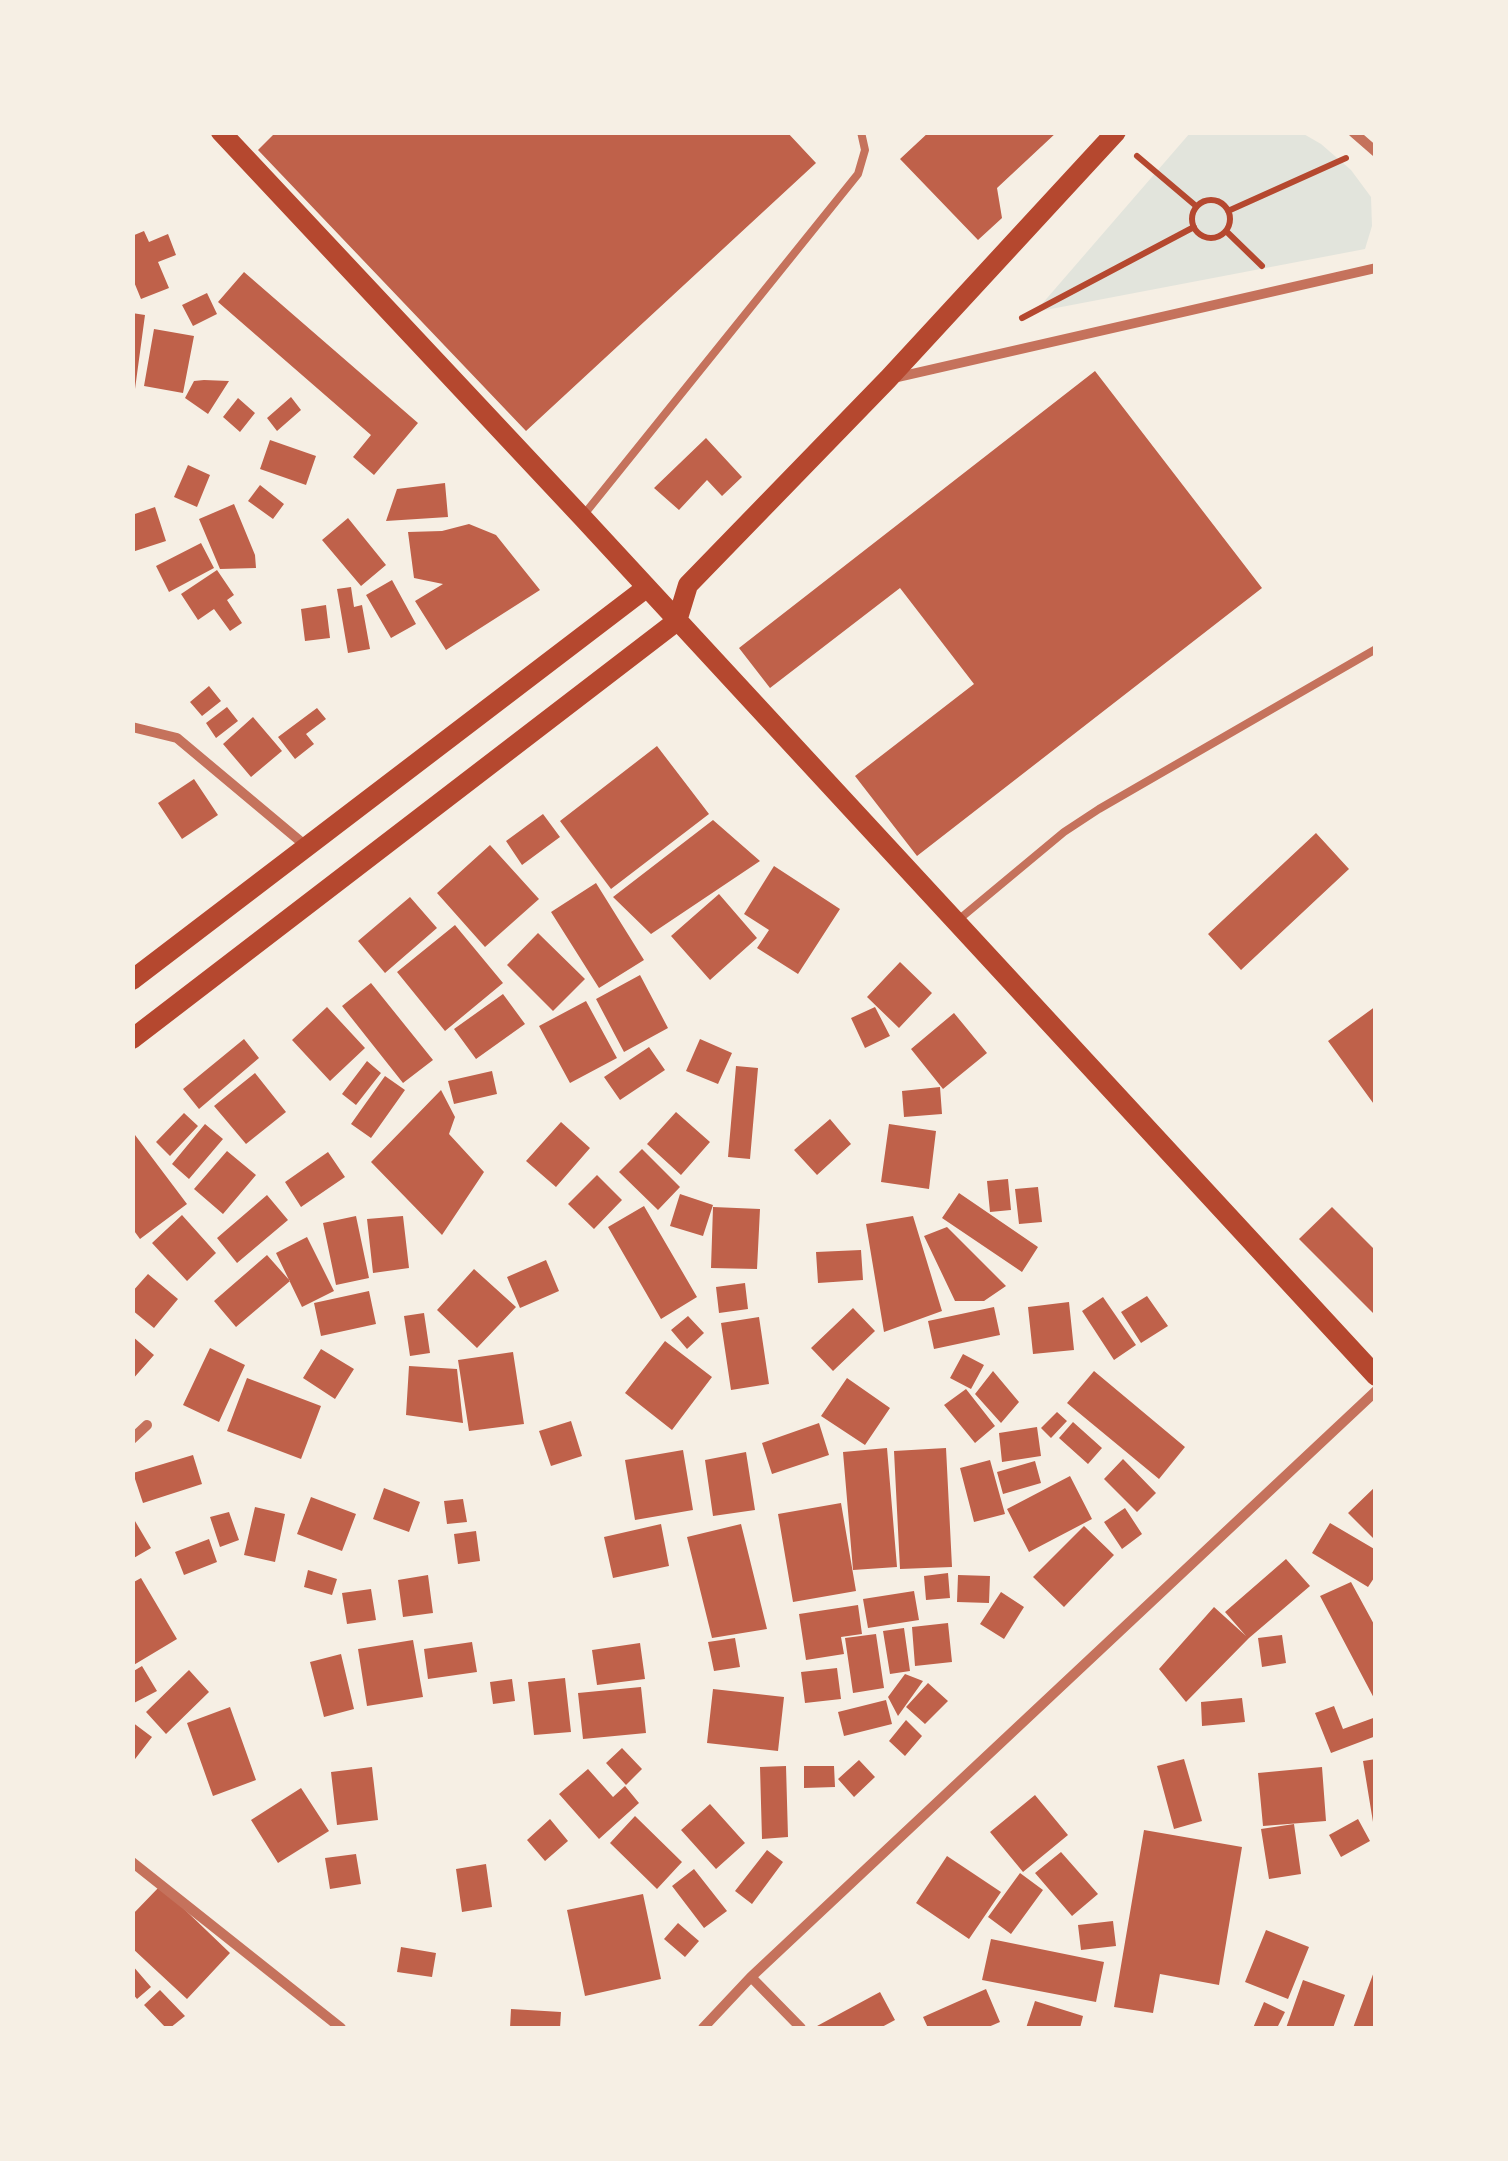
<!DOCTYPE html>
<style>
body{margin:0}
#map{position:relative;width:1508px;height:2161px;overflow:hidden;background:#f6efe4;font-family:Rubik,sans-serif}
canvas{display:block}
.frame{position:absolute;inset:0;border:135px solid #f6efe4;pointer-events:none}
</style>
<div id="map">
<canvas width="1508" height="2161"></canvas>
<div class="frame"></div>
</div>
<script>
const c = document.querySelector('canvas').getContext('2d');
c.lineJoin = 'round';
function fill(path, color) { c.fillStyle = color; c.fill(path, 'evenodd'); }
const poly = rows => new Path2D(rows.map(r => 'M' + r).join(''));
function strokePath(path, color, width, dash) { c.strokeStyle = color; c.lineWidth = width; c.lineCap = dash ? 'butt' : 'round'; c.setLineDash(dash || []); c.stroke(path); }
fill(poly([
 [1190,133,1302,133,1321,144,1351,170,1371,197,1372,226,1365,249,1035,312]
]), '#e2e4dc');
fill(poly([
 [276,132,787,132,816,163,526,431,258,150],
 [929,132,1057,132,997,188,1002,218,978,240,900,159],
 [144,231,149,242,168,234,176,255,158,262,169,288,141,299,132,277,132,236],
 [244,272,418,423,374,475,353,457,371,435,218,302],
 [207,293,217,314,193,326,182,305],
 [132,313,145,315,135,389,132,388],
 [154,329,194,336,183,393,144,386],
 [1095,371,1262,588,917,856,855,776,974,684,900,588,770,688,739,648],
 [204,380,229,381,208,414,185,398,194,381],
 [291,397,301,410,277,431,267,418],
 [238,398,255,413,240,432,223,417],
 [706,438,742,477,722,496,707,480,679,510,654,488],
 [270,440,316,456,306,485,260,469],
 [188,465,210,475,197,507,174,497],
 [445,483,448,517,386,521,397,489],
 [260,485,284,504,273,519,248,501],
 [234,504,255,555,256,568,220,569,199,519],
 [155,507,166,541,132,552,132,515],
 [348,518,386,565,361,586,322,540],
 [469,524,496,535,540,590,446,650,415,601,443,584,414,578,408,532,442,531],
 [201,543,214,568,169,592,156,566],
 [217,570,234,595,227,600,242,623,230,631,214,609,198,620,181,594],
 [392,580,416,624,391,638,366,595],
 [351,587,354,607,362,605,370,649,348,653,337,589],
 [326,605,330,638,305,641,301,609],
 [209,686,221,701,202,716,190,702],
 [227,707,238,721,216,738,206,723],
 [317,708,326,719,306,734,314,744,295,759,278,737],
 [253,717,282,751,251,777,223,744],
 [657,746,709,814,611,889,560,821],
 [194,779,218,815,182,839,158,803],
 [543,814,560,837,522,865,506,841],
 [713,820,760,861,651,934,613,897],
 [1316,833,1349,869,1241,970,1208,934],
 [490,845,539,899,485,947,437,893],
 [774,866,840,909,798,974,757,948,769,930,744,914],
 [596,883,644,960,599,988,551,912],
 [719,894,757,938,710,980,671,936],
 [410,897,437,928,385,973,358,941],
 [455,925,503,983,445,1031,397,972],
 [538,933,585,979,553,1011,507,965],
 [900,962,932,993,899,1028,867,997],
 [640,975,668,1028,624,1052,596,999],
 [371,983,433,1060,403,1083,342,1006],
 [503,994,525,1024,476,1059,454,1029],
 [586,1001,617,1058,570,1083,539,1026],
 [1376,1006,1376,1107,1328,1041],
 [327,1007,365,1048,330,1081,292,1040],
 [875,1007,890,1036,865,1048,851,1018],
 [954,1013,987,1053,943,1089,911,1049],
 [244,1039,259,1058,199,1109,183,1089],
 [700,1039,732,1053,718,1084,686,1071],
 [649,1047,665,1070,620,1100,604,1077],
 [367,1061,381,1073,356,1105,342,1094],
 [736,1066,758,1068,750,1159,728,1157],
 [492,1071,497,1094,454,1104,448,1081],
 [255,1073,286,1112,246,1144,214,1106],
 [385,1076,405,1090,371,1138,351,1124],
 [940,1087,942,1114,904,1117,902,1091],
 [441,1090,455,1117,449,1134,484,1172,442,1235,371,1162],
 [676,1112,710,1142,681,1175,647,1144],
 [184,1113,198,1126,170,1156,156,1142],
 [830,1119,851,1144,817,1175,794,1150],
 [561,1122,590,1148,556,1187,526,1161],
 [205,1124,223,1139,189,1179,172,1164],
 [889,1124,936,1131,929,1189,881,1182],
 [132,1131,187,1204,140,1239,132,1228],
 [642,1149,680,1187,658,1210,619,1172],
 [227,1151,256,1175,223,1214,194,1189],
 [328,1152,345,1177,301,1207,285,1182],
 [597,1175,622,1200,594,1229,568,1204],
 [1008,1179,1011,1210,990,1212,987,1181],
 [1038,1187,1042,1222,1019,1224,1015,1189],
 [959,1193,1038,1247,1022,1272,942,1218],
 [680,1194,713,1205,703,1236,670,1226],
 [267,1195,288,1220,237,1263,217,1238],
 [644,1206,697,1297,661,1319,608,1227],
 [713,1207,760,1209,757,1269,711,1268],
 [1332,1207,1376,1251,1376,1316,1299,1239],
 [182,1215,216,1253,187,1281,152,1243],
 [356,1216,369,1278,336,1285,323,1223],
 [403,1216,409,1268,373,1273,367,1219],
 [913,1216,942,1311,884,1332,866,1224],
 [947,1227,1006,1286,984,1301,955,1301,924,1236],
 [307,1237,334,1291,302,1307,276,1253],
 [861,1250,863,1280,818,1283,816,1252],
 [267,1255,290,1281,236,1327,214,1301],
 [546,1260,559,1291,520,1308,507,1277],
 [474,1269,516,1307,477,1348,437,1310],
 [148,1274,178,1299,154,1328,132,1310,132,1292],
 [745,1283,748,1309,719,1313,716,1287],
 [369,1291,376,1324,321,1336,314,1303],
 [1147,1296,1168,1326,1141,1343,1121,1312],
 [1103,1297,1136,1345,1114,1360,1082,1311],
 [1069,1302,1074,1350,1033,1354,1028,1307],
 [994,1307,1000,1335,934,1349,928,1321],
 [853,1308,875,1331,833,1371,811,1348],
 [424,1313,430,1353,410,1356,404,1316],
 [688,1316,704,1333,687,1349,671,1330],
 [759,1317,769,1384,731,1390,721,1323],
 [132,1336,154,1355,132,1380],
 [665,1341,712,1377,672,1430,625,1393],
 [210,1348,245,1365,219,1422,183,1405],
 [321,1349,354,1369,335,1399,303,1378],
 [513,1352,524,1424,469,1431,458,1360],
 [963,1354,984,1365,971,1389,950,1378],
 [409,1366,457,1369,463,1423,406,1415],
 [993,1371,1019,1402,1001,1423,975,1394],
 [1094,1371,1185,1447,1159,1479,1067,1403],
 [247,1378,321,1406,301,1459,227,1431],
 [847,1378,890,1408,865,1445,821,1416],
 [966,1389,995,1426,975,1443,944,1405],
 [1057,1412,1067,1421,1051,1438,1041,1428],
 [571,1421,582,1456,551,1466,539,1431],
 [1073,1422,1102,1448,1088,1464,1059,1438],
 [819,1423,829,1455,772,1474,762,1443],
 [1037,1427,1041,1456,1002,1462,999,1433],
 [887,1448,897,1567,853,1570,843,1452],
 [946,1448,952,1567,900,1569,894,1451],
 [683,1450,693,1510,635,1520,625,1460],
 [746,1452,755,1510,713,1516,705,1460],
 [193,1455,202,1484,143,1503,133,1473],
 [1123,1459,1156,1493,1137,1512,1104,1479],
 [990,1460,1005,1514,974,1522,960,1468],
 [1035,1461,1041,1483,1003,1494,997,1472],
 [1070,1476,1092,1519,1029,1552,1007,1509],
 [1376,1486,1376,1541,1348,1513],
 [384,1488,420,1502,409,1532,373,1519],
 [311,1497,356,1514,342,1551,297,1534],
 [463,1499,467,1522,447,1524,444,1501],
 [841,1503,856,1591,793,1602,778,1514],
 [255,1507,285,1514,275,1562,244,1555],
 [1125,1508,1142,1534,1122,1549,1104,1522],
 [229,1512,239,1540,220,1547,210,1517],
 [132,1516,151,1548,132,1559],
 [1330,1523,1376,1550,1376,1575,1368,1587,1312,1553],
 [661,1524,669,1566,613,1578,604,1537],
 [741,1524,767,1629,712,1638,687,1537],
 [1084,1526,1114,1555,1064,1607,1033,1577],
 [476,1531,480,1561,458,1564,454,1534],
 [209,1539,217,1562,184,1575,175,1552],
 [1286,1559,1310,1586,1249,1638,1186,1702,1159,1669,1214,1607,1246,1636,1225,1612],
 [308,1570,337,1579,332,1595,304,1587],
 [948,1573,950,1598,926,1600,924,1576],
 [428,1575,433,1613,403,1617,398,1580],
 [958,1575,990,1576,989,1603,957,1602],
 [141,1578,177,1639,132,1666,132,1583],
 [1351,1582,1376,1628,1376,1702,1320,1596],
 [371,1589,376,1620,347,1624,342,1593],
 [914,1591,919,1620,868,1628,863,1599],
 [1001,1592,1024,1607,1004,1639,980,1624],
 [858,1605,862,1634,841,1637,844,1654,806,1660,799,1614],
 [948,1623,952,1662,915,1666,912,1627],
 [904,1628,910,1671,890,1674,883,1631],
 [876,1634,884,1688,853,1693,845,1638],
 [1282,1635,1286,1663,1262,1667,1258,1638],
 [735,1638,740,1667,714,1671,708,1642],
 [413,1640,423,1697,367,1706,358,1649],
 [472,1642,477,1672,428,1679,424,1649],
 [640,1643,645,1679,597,1685,592,1650],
 [341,1654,354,1709,324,1717,310,1662],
 [142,1666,157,1691,132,1704,132,1672],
 [837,1668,841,1699,805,1703,801,1672],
 [189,1670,209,1692,166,1734,146,1712],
 [905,1674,923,1681,898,1716,888,1697],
 [565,1678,571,1732,534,1735,528,1682],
 [512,1679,515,1701,493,1704,490,1682],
 [928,1683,948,1701,925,1724,906,1707],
 [641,1687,646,1733,583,1739,578,1693],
 [713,1689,784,1697,778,1751,707,1743],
 [1242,1698,1245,1722,1202,1726,1201,1702],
 [886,1700,892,1724,844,1736,838,1712],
 [1334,1706,1343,1729,1376,1717,1376,1736,1331,1753,1315,1713],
 [230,1707,256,1780,213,1796,187,1723],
 [906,1720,922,1736,905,1756,889,1741],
 [132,1722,152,1737,132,1763],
 [622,1748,642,1769,626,1785,606,1763],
 [1184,1759,1202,1821,1174,1829,1157,1766],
 [1376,1759,1376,1822,1373,1822,1363,1761],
 [859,1760,875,1777,854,1797,838,1779],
 [786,1766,788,1837,762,1839,760,1767],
 [804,1766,834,1766,835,1787,804,1788],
 [372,1767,378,1820,337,1825,331,1772],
 [1322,1767,1326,1821,1263,1826,1258,1773],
 [588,1769,613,1797,625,1786,639,1803,599,1839,559,1794],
 [301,1788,329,1831,278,1863,251,1820],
 [1035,1795,1068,1835,1023,1872,990,1832],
 [710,1804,745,1843,716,1869,681,1830],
 [635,1816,682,1862,657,1889,610,1843],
 [550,1819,568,1841,545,1861,527,1840],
 [1358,1819,1370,1841,1341,1857,1329,1835],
 [1294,1824,1301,1874,1269,1879,1261,1829],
 [1144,1830,1242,1847,1219,1985,1160,1974,1153,2013,1114,2007],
 [767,1850,783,1862,752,1904,735,1891],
 [1061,1852,1098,1894,1072,1916,1035,1873],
 [356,1854,361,1884,330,1889,325,1858],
 [947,1856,1001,1892,969,1939,916,1903],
 [486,1864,492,1907,462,1912,456,1869],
 [694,1869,727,1911,704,1928,672,1886],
 [1020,1873,1043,1890,1011,1934,988,1917],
 [160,1886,230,1953,187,1999,132,1948,132,1915],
 [643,1894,661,1979,585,1996,567,1910],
 [1113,1921,1116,1946,1081,1950,1078,1925],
 [678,1923,699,1941,685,1957,664,1939],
 [1266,1930,1309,1947,1288,1999,1245,1982],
 [991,1939,1104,1962,1096,2002,982,1980],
 [401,1947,436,1953,432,1977,397,1972],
 [132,1965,151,1987,137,1999,132,1993],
 [1375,1969,1376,2028,1353,2028],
 [1303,1980,1345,1995,1333,2028,1286,2028],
 [986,1989,1000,2022,986,2028,928,2028,923,2017],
 [160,1990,185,2016,170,2028,166,2028,144,2005],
 [880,1992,895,2020,880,2028,819,2028,817,2026],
 [1035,2001,1083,2016,1080,2028,1026,2028],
 [1264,2002,1285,2012,1277,2028,1253,2028],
 [511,2009,561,2012,560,2028,510,2028]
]), '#bf614a');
strokePath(poly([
 [1137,156,1196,206],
 '1192 219a19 19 0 1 1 38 0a19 19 0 1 1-38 0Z',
 [1228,211,1346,158],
 [1226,231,1262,266],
 [1022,318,1194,227]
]), '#b5482f', 6);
strokePath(poly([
 [582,517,858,174,865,150,861,132],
 [957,921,1064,832,1099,809,1376,649]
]), '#c5725c', 8);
strokePath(poly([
 [1353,132,1376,152],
 [894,378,1376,268],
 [132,727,177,738,306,846],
 [132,1439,147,1425],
 [132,1862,341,2028],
 [751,1977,801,2028],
 [703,2028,751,1977,1376,1391]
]), '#c5725c', 10);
strokePath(poly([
 [221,132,582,517,1376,1376],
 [132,980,646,588],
 [132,1039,677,621,688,585,888,379,1116,132]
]), '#b5482f', 20);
</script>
